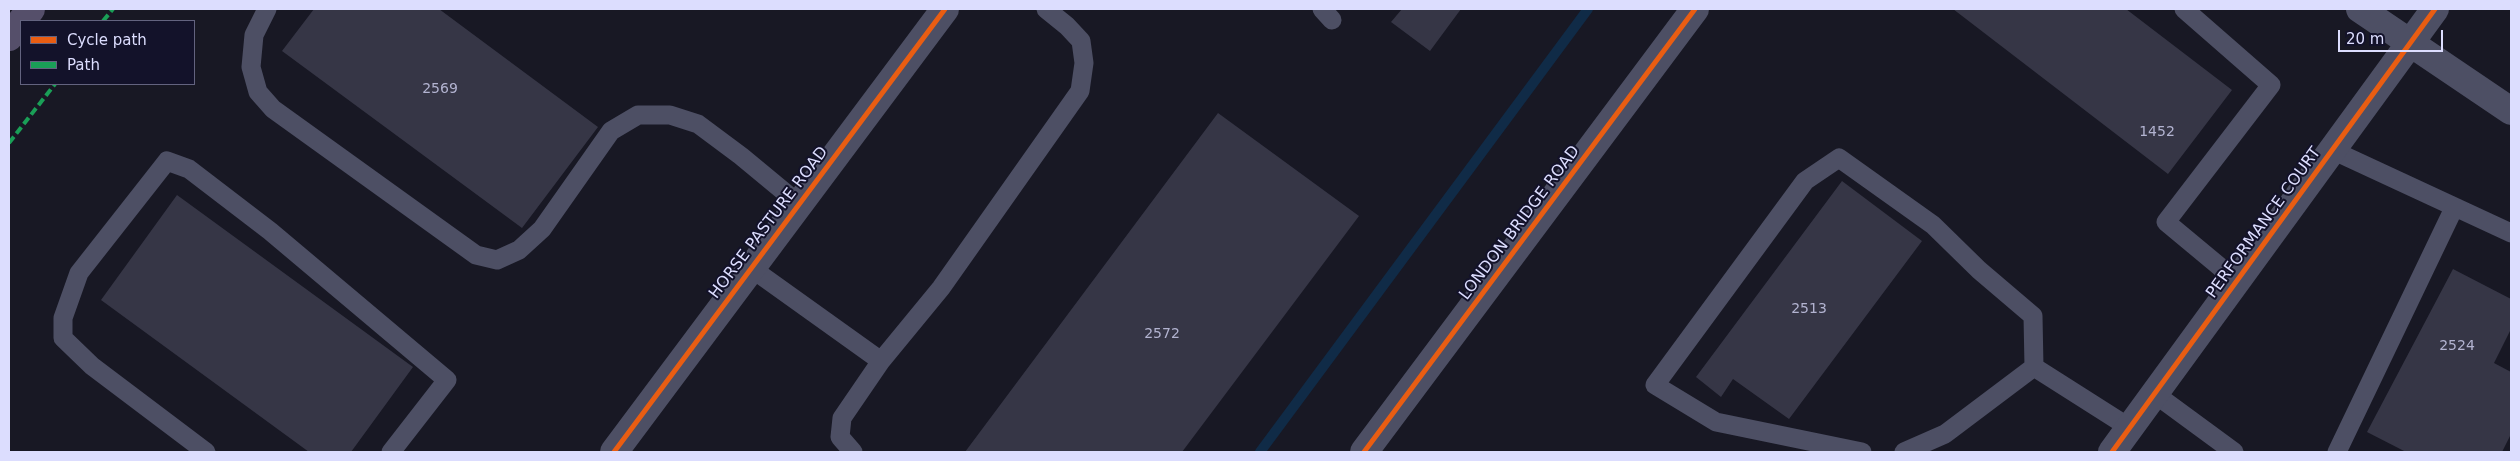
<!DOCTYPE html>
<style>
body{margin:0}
#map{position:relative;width:2520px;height:461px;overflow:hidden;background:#181824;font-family:"DejaVu Sans",sans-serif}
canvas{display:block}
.frame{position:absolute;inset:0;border:10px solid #dcddfe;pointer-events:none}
.legend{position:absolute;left:20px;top:20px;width:175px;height:65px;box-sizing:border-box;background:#13122a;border:1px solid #63637f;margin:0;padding:6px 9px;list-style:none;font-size:15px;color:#dcddfe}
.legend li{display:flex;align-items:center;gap:10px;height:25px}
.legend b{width:25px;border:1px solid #63637f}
.scale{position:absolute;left:2338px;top:30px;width:105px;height:22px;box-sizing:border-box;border:2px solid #dcddfe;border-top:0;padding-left:6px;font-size:15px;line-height:18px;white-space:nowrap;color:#dcddfe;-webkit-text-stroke:4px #13122a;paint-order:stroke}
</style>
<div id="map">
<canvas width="2520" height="461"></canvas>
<div class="frame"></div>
<ul class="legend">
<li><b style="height:6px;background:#e95d12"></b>Cycle path</li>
<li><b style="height:6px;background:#1a9f57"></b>Path</li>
</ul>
<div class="scale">20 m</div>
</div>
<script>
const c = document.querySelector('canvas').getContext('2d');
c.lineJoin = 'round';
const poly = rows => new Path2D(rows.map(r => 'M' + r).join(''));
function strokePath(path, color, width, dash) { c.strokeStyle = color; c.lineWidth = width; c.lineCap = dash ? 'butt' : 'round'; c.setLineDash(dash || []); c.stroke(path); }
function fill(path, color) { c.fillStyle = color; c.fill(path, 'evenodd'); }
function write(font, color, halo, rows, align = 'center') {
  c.font = font + ' "DejaVu Sans",sans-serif'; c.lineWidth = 4; c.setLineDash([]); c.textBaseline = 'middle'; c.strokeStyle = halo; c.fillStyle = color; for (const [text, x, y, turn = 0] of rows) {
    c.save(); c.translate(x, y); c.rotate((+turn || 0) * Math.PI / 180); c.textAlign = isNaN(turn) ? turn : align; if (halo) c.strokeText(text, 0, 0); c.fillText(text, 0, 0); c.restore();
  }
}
strokePath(poly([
 [1260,452,1588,9]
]), '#102b47', 10);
fill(poly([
 [314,9,439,9,598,127,522,228,282,51],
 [1402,9,1461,9,1430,51,1391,22],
 [1953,9,2126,9,2232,90,2168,174],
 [1218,113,1359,216,1182,452,965,452],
 [1842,181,1922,241,1789,419,1733,379,1721,397,1696,377],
 [177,195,413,367,351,452,309,452,101,300],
 [2453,269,2511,299,2511,329,2494,363,2511,372,2511,434,2502,452,2406,452,2367,432]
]), '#363646');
strokePath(poly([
 [267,9,254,35,251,67,258,92,273,109,476,255,497,260,519,250,542,229,611,131,638,115,670,115,698,124,741,156,799,204],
 [1322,9,1332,20],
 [2184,9,2271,85,2166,222,2237,281],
 [2332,150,2511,233],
 [751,268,881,361],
 [2034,367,2130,428],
 [2155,394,2234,452],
 [206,452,92,366,63,338,63,318,79,273,167,161,189,169,270,231,447,380,391,452],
 [853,452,840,437,842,418,881,361,941,288,1080,91,1084,63,1081,41,1067,26,1046,9],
 [1862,452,1716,422,1655,385,1805,181,1839,158,1933,225,1979,270,2033,316,2034,367],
 [1904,452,1945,434,2034,367],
 [2337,452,2454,208]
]), '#4d4f64', 19);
strokePath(poly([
 [2360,9,2511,111],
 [614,452,945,9],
 [2112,452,2435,9]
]), '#4d4f64', 28);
strokePath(poly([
 [1364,452,1695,9]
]), '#4d4f64', 28);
strokePath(poly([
 [9,37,31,9]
]), '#554f6a', 28);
strokePath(poly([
 [103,21,113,9],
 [9,143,55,84]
]), '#1a9f57', 4, [8, 4]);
strokePath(poly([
 [614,452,945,9],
 [1364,452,1695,9],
 [2112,452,2435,9]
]), '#e95d12', 5);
write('14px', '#b2b3d0', null, [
 ["2569",440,89],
 ["1452",2157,132],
 ["2513",1809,309],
 ["2572",1162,334],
 ["2524",2457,346]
]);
write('16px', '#dcddfe', '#13122a', [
 ["HORSE PASTURE ROAD",769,223,-53],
 ["LONDON BRIDGE ROAD",1520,223,-53],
 ["PERFORMANCE COURT",2264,223,-54]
]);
</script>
